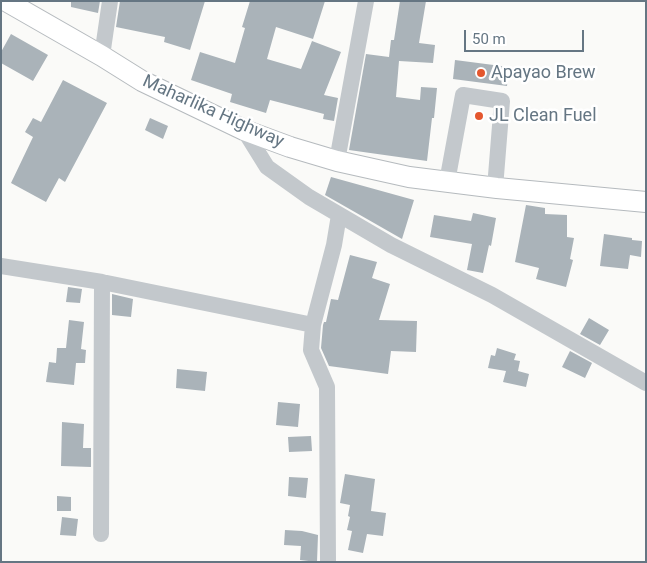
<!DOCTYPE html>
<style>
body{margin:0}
#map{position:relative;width:647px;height:563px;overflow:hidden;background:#fafaf8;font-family:Roboto,sans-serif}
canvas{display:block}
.frame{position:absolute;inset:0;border:2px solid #657683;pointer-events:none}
.scale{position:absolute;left:464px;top:30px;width:120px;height:22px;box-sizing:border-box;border:2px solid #657683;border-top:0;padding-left:6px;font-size:15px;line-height:18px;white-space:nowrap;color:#657683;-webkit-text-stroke:4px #fff;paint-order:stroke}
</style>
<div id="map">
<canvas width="647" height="563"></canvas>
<div class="frame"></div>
<div class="scale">50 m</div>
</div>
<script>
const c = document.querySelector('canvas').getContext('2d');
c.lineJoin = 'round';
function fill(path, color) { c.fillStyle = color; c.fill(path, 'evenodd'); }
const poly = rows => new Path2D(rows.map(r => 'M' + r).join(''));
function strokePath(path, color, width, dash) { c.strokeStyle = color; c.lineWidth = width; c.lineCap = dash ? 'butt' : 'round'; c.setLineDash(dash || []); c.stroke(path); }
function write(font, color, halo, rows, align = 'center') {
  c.font = font + ' Roboto,sans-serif'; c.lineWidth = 5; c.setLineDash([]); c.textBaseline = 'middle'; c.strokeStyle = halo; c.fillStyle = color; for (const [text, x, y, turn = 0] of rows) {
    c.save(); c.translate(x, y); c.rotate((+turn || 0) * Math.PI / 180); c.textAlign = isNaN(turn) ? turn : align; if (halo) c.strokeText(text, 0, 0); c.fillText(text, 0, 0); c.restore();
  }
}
fill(poly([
 [71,1,100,1,98,13,71,7],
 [120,1,205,1,190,50,164,42,165,37,116,27],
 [250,1,325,1,313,39,276,27,267,59,301,69,312,41,341,52,324,95,338,98,334,121,323,119,324,114,270,100,266,113,230,102,232,94,191,80,200,52,235,63,245,28,242,27],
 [400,1,426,1,419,43,435,45,433,63,399,61,396,97,420,100,421,87,437,88,434,118,432,118,427,161,349,150,366,54,389,57,391,40,394,40],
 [11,34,48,55,33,81,1,63,1,52],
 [455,60,509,67,507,86,453,79],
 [63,80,107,103,65,182,59,178,46,202,11,183,33,137,25,132,33,118,41,122],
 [150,118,168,126,163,139,145,130],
 [331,177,414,200,402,239,325,195],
 [526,205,545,208,545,214,567,215,567,237,574,238,570,259,573,260,566,287,536,279,539,268,515,262],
 [473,213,496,218,491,246,489,245,483,273,467,270,472,244,430,237,434,215,471,221],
 [604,234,632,238,632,240,642,241,641,257,630,255,628,269,600,266],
 [350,255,377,262,372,278,390,284,379,320,417,321,416,352,391,351,388,374,329,366,321,348,323,325,324,322,326,322,331,299,338,300],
 [68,287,82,289,80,303,66,302],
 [112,294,133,299,131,317,112,315],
 [589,318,609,330,600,345,580,334],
 [69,320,84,322,81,349,86,350,85,363,76,363,74,385,46,382,49,362,56,363,57,348,66,348],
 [497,348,516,354,514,360,520,361,518,371,529,374,526,387,503,382,506,371,488,368,491,355,495,356],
 [570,351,592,363,585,378,562,367],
 [177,369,207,372,205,391,176,388],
 [278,402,300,404,298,427,276,425],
 [62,422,84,424,83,448,91,448,91,467,61,466],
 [311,436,312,451,289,452,288,437],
 [345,474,375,479,371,511,386,513,383,536,367,534,363,553,348,550,352,531,347,530,350,517,348,516,350,505,340,503],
 [289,477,308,478,306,498,288,496],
 [57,496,71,497,71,511,57,511],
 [62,517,78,519,76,536,60,535],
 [285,530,302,531,318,535,317,562,300,560,301,546,284,545]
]), '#aab3b9');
const major = poly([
 [6,1,102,56,142,81,244,130,290,147,337,161,409,177,497,188,646,202]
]);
strokePath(major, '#b5babe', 22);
strokePath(poly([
 [102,56,110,1],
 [244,130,267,167,309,197,391,245,492,295,646,383],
 [337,161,366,1],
 [447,182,463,95,502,101,495,188],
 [1,266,102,282,313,325],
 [101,534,102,282],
 [328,562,327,387,311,350,313,325,334,245,339,215]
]), '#c3c8cc', 16);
strokePath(major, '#fff', 20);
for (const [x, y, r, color] of [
 [481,73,5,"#e4572e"],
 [479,116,5,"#e4572e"]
]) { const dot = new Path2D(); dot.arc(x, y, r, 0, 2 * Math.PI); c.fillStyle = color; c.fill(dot); strokePath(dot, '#fff', 2); }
write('18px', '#657683', '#fff', [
 ["Apayao Brew",491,73],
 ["JL Clean Fuel",489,116]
], 'left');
write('18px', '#657683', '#fff', [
 ["Maharlika Highway",213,112,24]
]);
</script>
